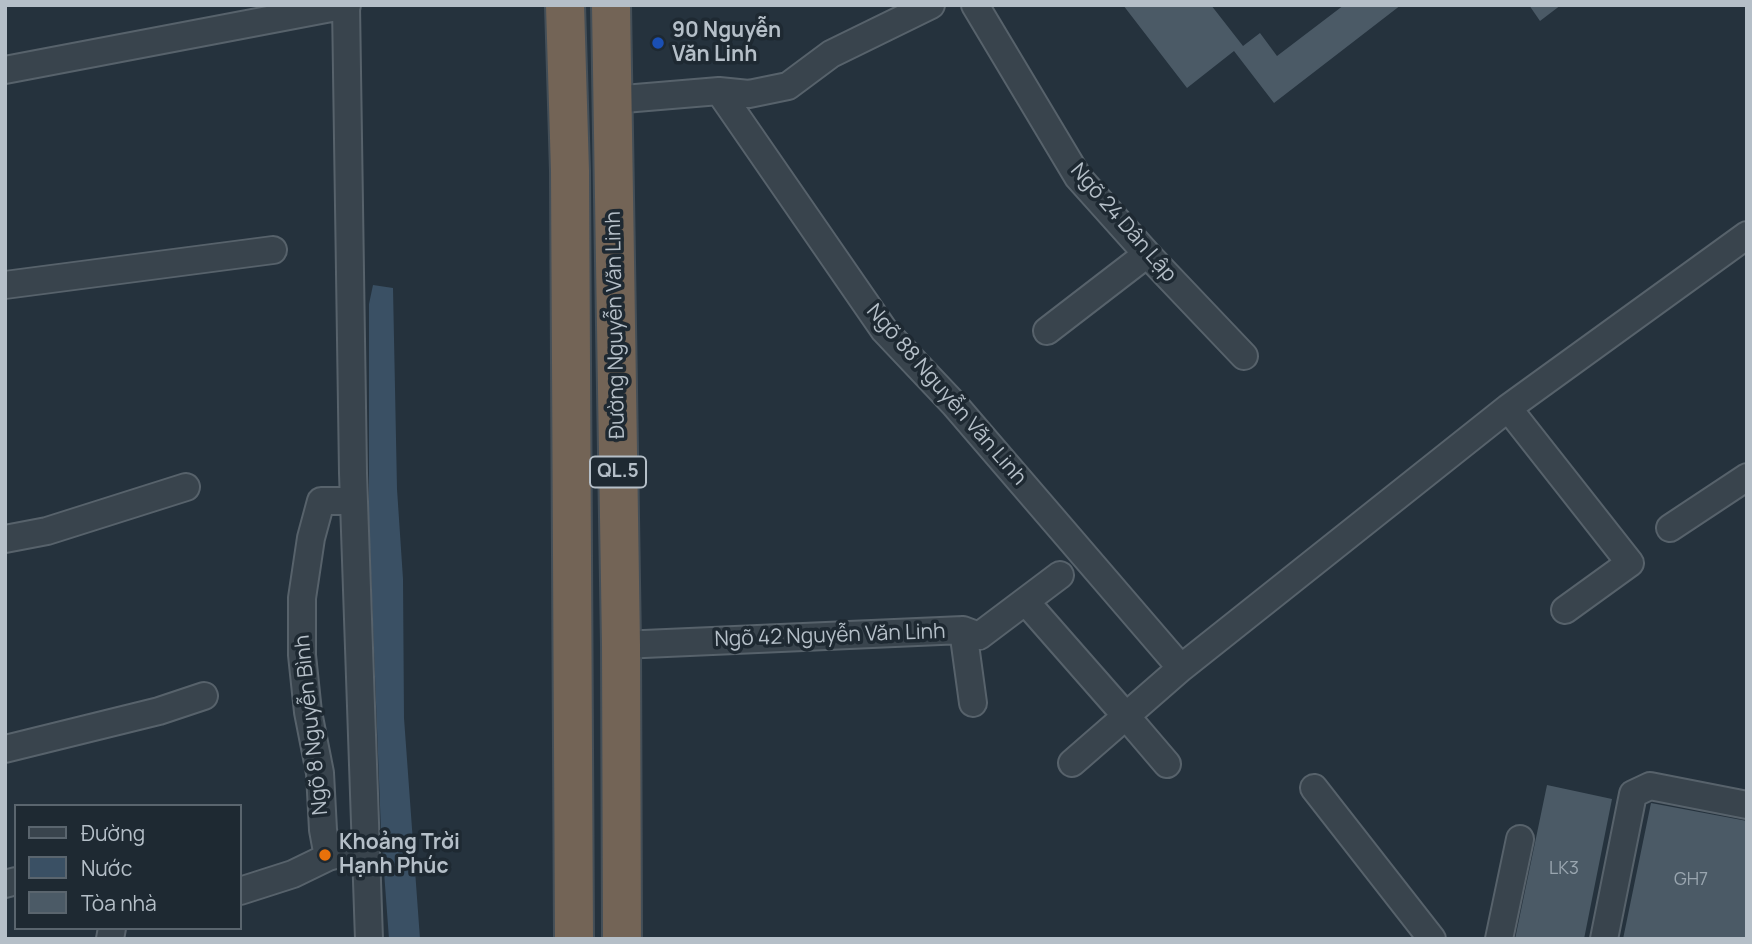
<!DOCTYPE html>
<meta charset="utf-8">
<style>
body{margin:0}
#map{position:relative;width:1752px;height:944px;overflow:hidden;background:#25323d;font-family:Manrope,sans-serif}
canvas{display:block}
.frame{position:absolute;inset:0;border:7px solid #b5bfc8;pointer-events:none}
.legend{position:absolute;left:14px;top:804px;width:228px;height:126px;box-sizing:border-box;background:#1e2932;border:2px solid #5a656e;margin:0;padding:9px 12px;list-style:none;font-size:21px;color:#b5bfc8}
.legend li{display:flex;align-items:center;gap:14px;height:35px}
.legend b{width:35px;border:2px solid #5a656e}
</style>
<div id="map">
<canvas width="1752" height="944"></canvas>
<div class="frame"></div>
<ul class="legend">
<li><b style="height:9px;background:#39444d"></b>Đường</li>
<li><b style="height:19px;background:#3a5064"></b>Nước</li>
<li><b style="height:19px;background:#4b5a66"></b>Tòa nhà</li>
</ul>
</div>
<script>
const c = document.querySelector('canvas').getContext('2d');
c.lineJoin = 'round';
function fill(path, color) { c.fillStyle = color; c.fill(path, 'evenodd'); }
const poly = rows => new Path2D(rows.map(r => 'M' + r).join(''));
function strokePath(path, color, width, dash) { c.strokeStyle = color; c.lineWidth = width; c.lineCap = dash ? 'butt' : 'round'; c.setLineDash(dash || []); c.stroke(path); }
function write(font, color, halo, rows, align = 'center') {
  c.font = font + ' Manrope,sans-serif'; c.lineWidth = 7; c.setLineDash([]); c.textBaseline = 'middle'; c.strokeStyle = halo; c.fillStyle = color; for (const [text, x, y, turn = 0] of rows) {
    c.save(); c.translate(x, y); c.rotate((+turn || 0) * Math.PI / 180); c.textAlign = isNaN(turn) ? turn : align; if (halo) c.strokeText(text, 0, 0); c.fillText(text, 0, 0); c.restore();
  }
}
fill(poly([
 [373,285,393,288,397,489,403,579,404,718,420,939,389,939,381,831,369,522,369,304]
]), '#3a5064');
fill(poly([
 [1123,5,1211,5,1243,46,1260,33,1277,56,1344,5,1401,5,1274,103,1234,51,1187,88],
 [1529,5,1561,5,1540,21],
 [1547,785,1612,799,1584,939,1515,939],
 [1651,803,1747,821,1747,939,1623,939]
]), '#4b5a66');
const minor = poly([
 [346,5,353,473,369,939],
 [975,5,1078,177,1147,254,1244,356],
 [5,70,347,5],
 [719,91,884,330,954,404,1181,668],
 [612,100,719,91,749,94,788,86,831,54,931,5],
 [5,285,273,250],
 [1047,331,1147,254],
 [1508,408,1630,563,1565,610],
 [1670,528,1747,477],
 [5,539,47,531,186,487],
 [1026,602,1126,716,1181,668,1508,408,1747,235],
 [963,630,973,703],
 [621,645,963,630,979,636,1060,575],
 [5,749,159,711,204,696],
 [1072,763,1126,716,1167,764],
 [1314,788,1432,939],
 [328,857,323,830,320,773,308,712,302,655,302,598,311,538,321,501,354,501],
 [5,884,16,881],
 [240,891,293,874,328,857,343,853],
 [110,939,112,928],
 [1499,939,1520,839],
 [1604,939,1633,794,1650,786,1747,805]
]);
const highway = poly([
 [565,5,570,171,574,939],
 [611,5,621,645,622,939]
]);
strokePath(minor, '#57626b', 30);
strokePath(highway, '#444f58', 42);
strokePath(minor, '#39444d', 26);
strokePath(highway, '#736456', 38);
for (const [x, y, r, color] of [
 [658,43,7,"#1a4fb4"],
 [325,855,7,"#e8710a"]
]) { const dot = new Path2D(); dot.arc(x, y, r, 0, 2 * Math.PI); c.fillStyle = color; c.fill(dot); strokePath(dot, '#1e2932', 2.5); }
write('18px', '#9aa6b0', null, [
 ["LK3",1564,869],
 ["GH7",1691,880]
]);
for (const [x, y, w] of [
 [618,472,56]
]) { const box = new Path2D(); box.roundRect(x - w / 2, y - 15.5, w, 31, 5); c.fillStyle = '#1e2932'; c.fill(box); strokePath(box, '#b5bfc8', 2); }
write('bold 19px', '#b5bfc8', null, [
 ["QL.5",618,472]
]);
write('bold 21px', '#b5bfc8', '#1e2932', [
 ["90 Nguyễn",672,31],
 ["Văn Linh",672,55],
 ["Khoảng Trời",339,843],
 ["Hạnh Phúc",339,867]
], 'left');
write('21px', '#b5bfc8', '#1e2932', [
 ["Ngõ 24 Dân Lập",1123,223,49],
 ["Đường Nguyễn Văn Linh",616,325,-91],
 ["Ngõ 88 Nguyễn Văn Linh",946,395,49],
 ["Ngõ 42 Nguyễn Văn Linh",830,636,-2],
 ["Ngõ 8 Nguyễn Bình",312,725,-96]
]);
</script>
